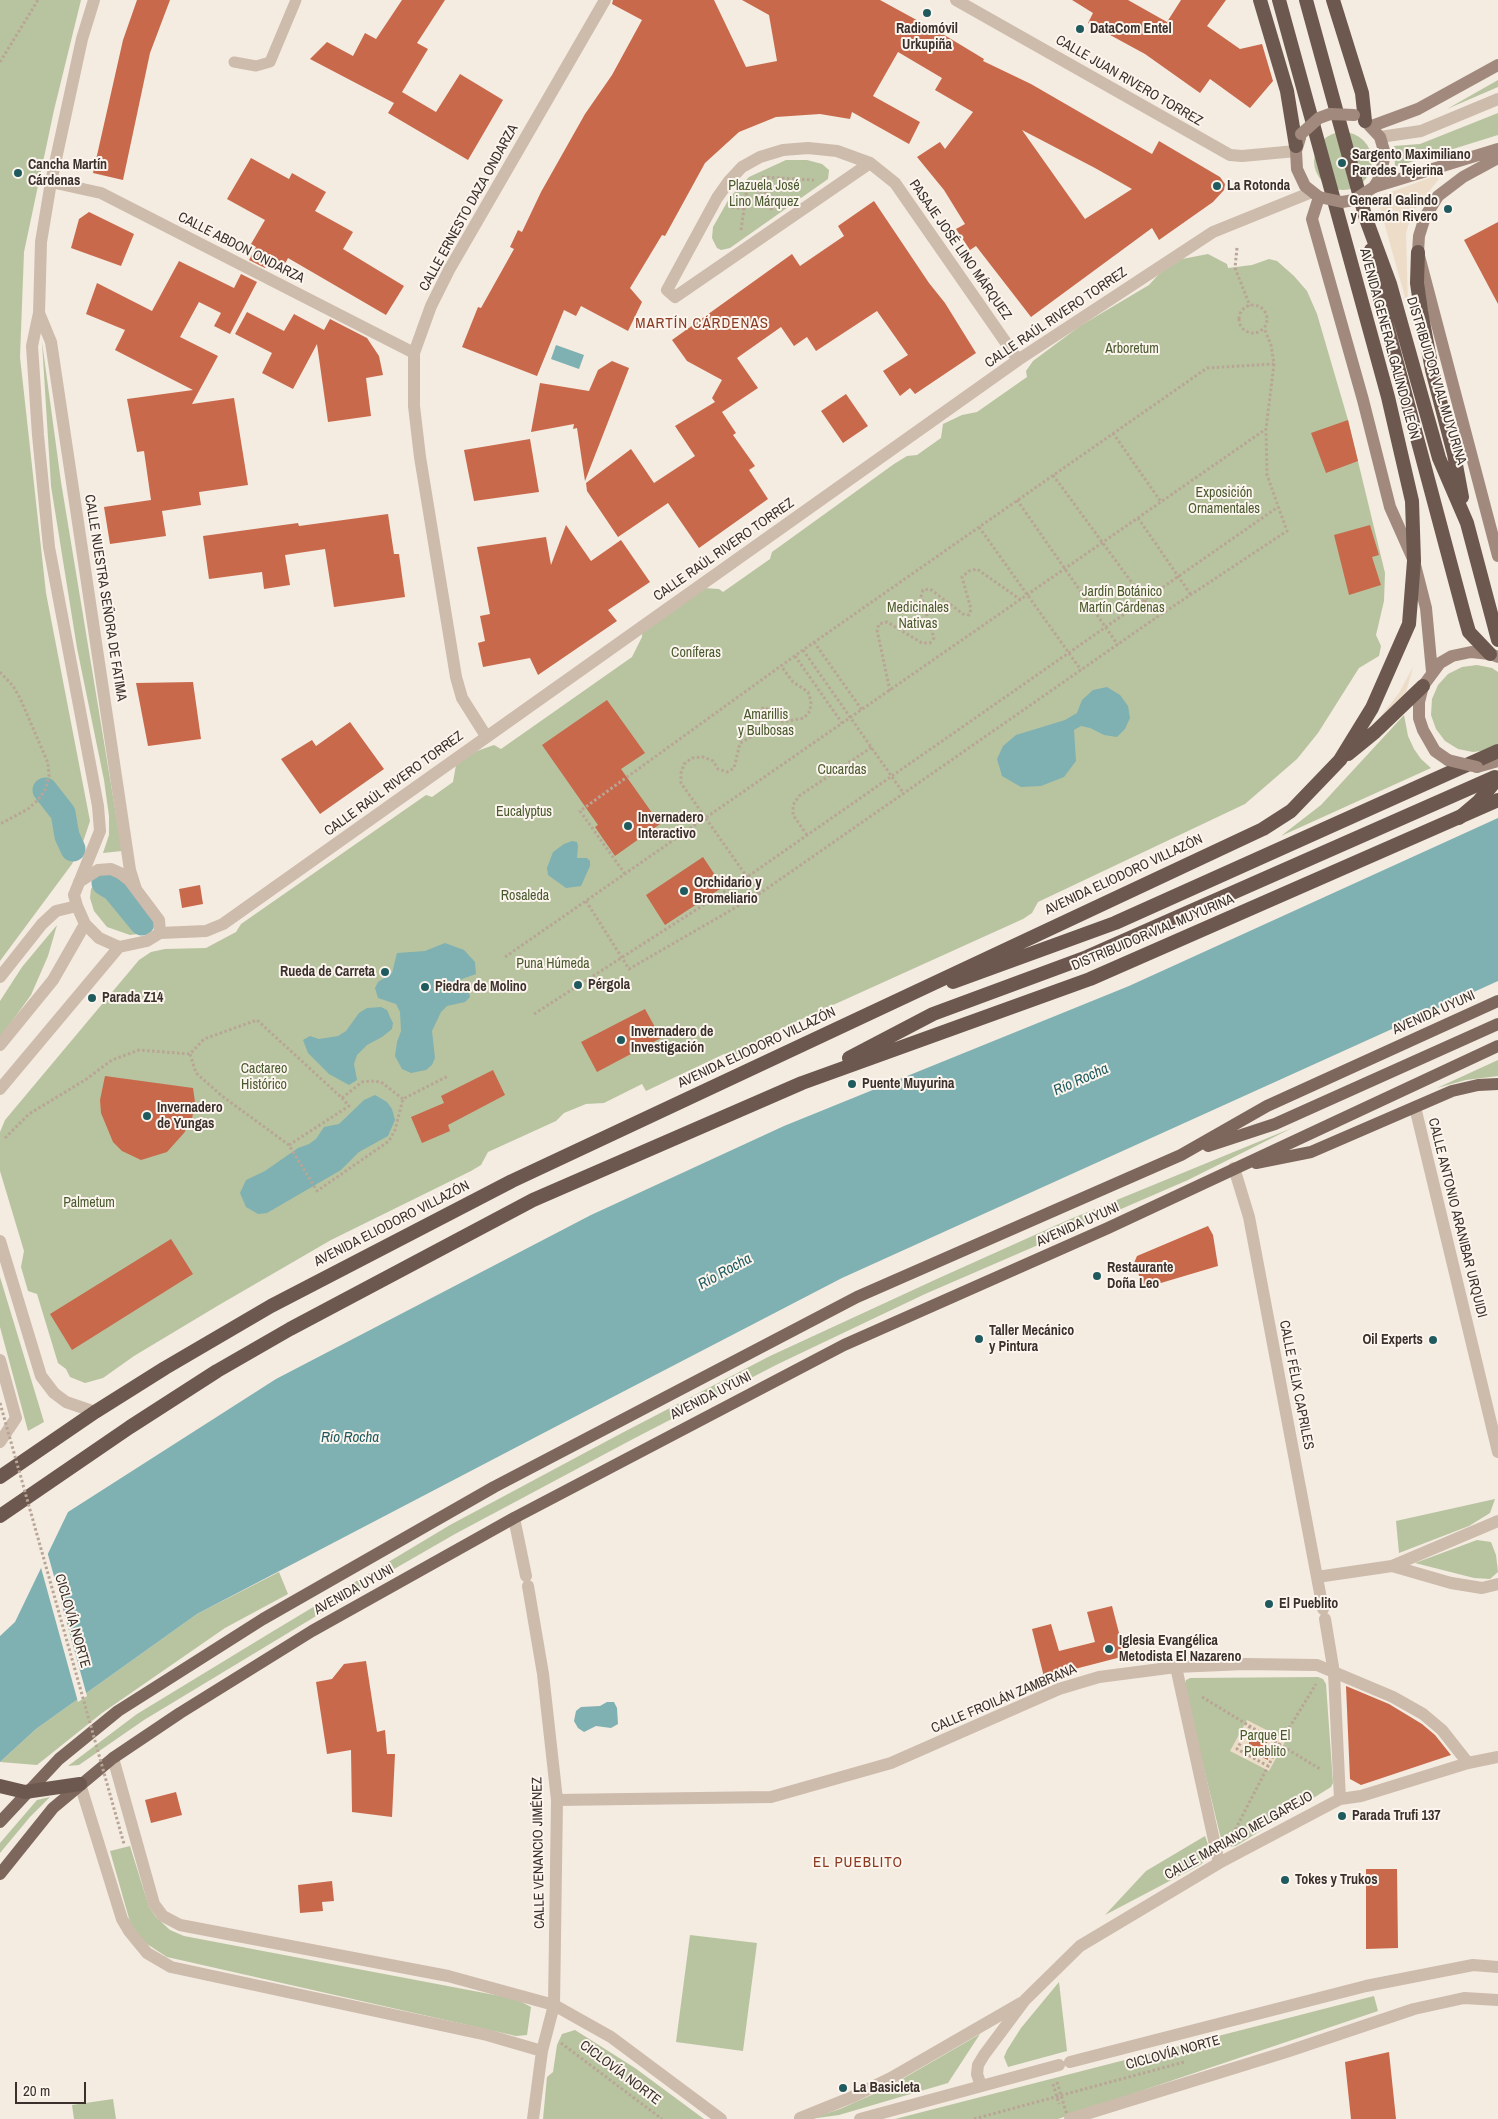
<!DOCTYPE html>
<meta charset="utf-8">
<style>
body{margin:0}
#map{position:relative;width:1498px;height:2119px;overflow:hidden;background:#f4ebe1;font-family:"Archivo Narrow",sans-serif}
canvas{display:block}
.scale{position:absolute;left:15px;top:2082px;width:71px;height:22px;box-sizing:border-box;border:2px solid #3b302b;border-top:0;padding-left:6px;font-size:15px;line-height:18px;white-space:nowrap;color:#3b302b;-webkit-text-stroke:4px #fbf5ee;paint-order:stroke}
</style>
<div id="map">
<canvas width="1498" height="2119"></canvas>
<div class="scale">20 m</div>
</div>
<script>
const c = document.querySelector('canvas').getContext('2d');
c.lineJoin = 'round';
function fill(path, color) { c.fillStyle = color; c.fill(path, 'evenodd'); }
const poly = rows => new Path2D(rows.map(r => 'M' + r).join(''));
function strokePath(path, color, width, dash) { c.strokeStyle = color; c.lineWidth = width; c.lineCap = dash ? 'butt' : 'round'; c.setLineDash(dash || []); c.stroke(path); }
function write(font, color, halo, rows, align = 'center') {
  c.font = font + ' "Archivo Narrow",sans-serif'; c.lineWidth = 4; c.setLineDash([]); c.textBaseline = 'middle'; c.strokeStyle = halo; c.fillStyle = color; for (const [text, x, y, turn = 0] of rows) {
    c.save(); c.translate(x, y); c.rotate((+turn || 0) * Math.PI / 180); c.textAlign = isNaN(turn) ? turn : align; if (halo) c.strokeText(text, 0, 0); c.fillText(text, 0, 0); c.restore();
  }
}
fill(poly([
 [0,0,81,0,54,110,24,252,20,357,46,593,90,821,83,842,72,864,0,961],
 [1498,80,1498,87,1447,109],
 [1498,113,1498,135,1395,167,1394,146,1420,144],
 '1314 161a29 29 0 1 1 58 0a29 29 0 1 1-58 0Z',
 [786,160,807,160,822,164,829,170,828,179,730,248,721,250,717,248,712,238,713,227,730,197,749,177],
 [1208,254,1227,264,1228,268,1252,265,1269,259,1277,261,1294,276,1307,291,1317,314,1348,420,1385,573,1384,601,1376,635,1381,646,1379,656,1359,668,1318,733,1297,759,1245,804,1038,902,1032,913,1023,919,780,1029,770,1038,733,1056,724,1054,646,1091,642,1084,604,1103,586,1104,564,1113,556,1121,488,1152,481,1165,471,1171,331,1240,219,1305,134,1356,103,1378,85,1383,70,1377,66,1369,58,1363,37,1294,28,1291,21,1267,24,1251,0,1171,0,1132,5,1120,139,960,151,952,165,949,206,948,236,932,241,924,426,795,432,797,453,782,456,765,477,751,494,745,501,749,632,657,642,637,643,621,704,588,719,589,723,592,770,559,772,552,894,464,907,456,917,455,941,438,943,424,962,415,977,412,1027,377,1026,371,1033,361,1080,326,1149,285,1159,274,1182,259],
 [42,342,61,482,122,851,103,853,109,835,109,816,104,780,77,648,51,486],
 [1477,665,1492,668,1498,672,1498,745,1488,750,1473,752,1458,749,1445,741,1436,729,1431,715,1432,699,1438,685,1448,674,1462,667],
 [1404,715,1408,736,1414,749,1421,759,1431,768,1281,836,1321,805],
 [107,877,122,883,130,892,149,919,150,928,146,933,130,935,107,927,94,911,90,898,91,889,96,882],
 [57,925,48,956,31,995,0,1038,0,1001,22,967],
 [1498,1060,1498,1076,1466,1080,1437,1088],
 [1292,1128,1188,1180,925,1294,778,1364,633,1439,455,1534,389,1572,144,1720,79,1765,68,1766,137,1714,275,1630,450,1525,620,1434,770,1356,939,1278,1068,1220],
 [0,1277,44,1422,28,1431,0,1327],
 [1495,1499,1490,1513,1469,1526,1399,1553,1396,1521],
 [1477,1540,1491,1542,1496,1555,1498,1572,1490,1579,1474,1578,1415,1563],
 [279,1572,288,1594,225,1628,102,1713,37,1765,0,1762,36,1729,197,1614],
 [1318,1677,1323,1679,1326,1684,1333,1783,1331,1787,1236,1846,1228,1847,1222,1843,1184,1686,1186,1680,1190,1678],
 [50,1797,30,1817,0,1853,0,1843,37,1800],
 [1205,1836,1209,1847,1207,1859,1200,1865,1105,1915,1146,1871],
 [130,1846,149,1907,156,1917,170,1930,184,1936,516,1999,531,2007,527,2035,516,2036,167,1957,147,1944,137,1934,130,1922,110,1851],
 [690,1935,757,1943,743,2051,676,2042],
 [1059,1982,1067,2051,1008,2067,1004,2057,1007,2050,1021,2028],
 [1374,1996,1378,2011,1058,2119,895,2119],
 [575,2030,635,2068,704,2119,543,2119,547,2077,553,2072,557,2045,562,2034],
 [980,2034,948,2083,839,2115,810,2119,840,2109,885,2089],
 [113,2099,116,2119,74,2119,72,2105]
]), '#b8c4a0');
fill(poly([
 [1435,176,1439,179,1412,213,1406,233,1408,308,1377,197],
 [1413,667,1406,692,1373,726,1399,693],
 [1247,1720,1286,1740,1269,1771,1230,1751]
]), '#ecdcc8');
fill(poly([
 [556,345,584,355,579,369,551,359],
 [1107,687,1120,695,1128,706,1130,718,1125,729,1117,737,1104,735,1090,728,1081,726,1074,730,1076,761,1064,777,1041,786,1021,787,1002,776,997,759,1003,746,1016,735,1065,720,1077,713,1082,700,1093,690],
 [1498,818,1498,981,842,1278,555,1427,197,1614,36,1729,0,1762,0,1636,15,1622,68,1512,276,1379,591,1215,784,1126,1129,986],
 [572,841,577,842,578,846,577,858,587,858,590,861,590,866,581,886,566,888,548,875,547,868,553,852,564,844],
 [445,943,464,950,475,962,476,974,462,979,460,982,468,988,470,997,465,1002,447,1006,441,1012,432,1031,435,1058,432,1065,426,1070,411,1073,402,1069,395,1056,397,1042,401,1031,400,1012,396,1004,378,998,375,988,378,982,392,973,397,953,425,951],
 [381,1007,387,1010,390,1017,393,1023,392,1029,382,1037,367,1045,357,1055,354,1064,357,1080,349,1085,329,1074,308,1053,303,1040,310,1036,319,1039,338,1036,346,1031,359,1013,367,1008],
 [375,1095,387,1102,392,1109,395,1120,388,1136,359,1152,341,1170,267,1213,258,1214,246,1207,240,1193,246,1180,265,1171,298,1148,309,1144,316,1139,324,1127,339,1124,364,1100],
 [607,1702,614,1702,617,1708,618,1724,611,1728,596,1726,584,1732,578,1728,574,1721,576,1711,581,1707,600,1706]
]), '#7fb0b2');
fill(poly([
 [47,1551,87,1696,78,1702,40,1564]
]), '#f4ebe1');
strokePath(poly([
 [45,790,63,813,67,836,73,849],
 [104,883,114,889,142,923]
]), '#7fb0b2', 25);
fill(poly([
 [137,0,170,0,150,53,123,180,93,173,123,40],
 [402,0,445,0,417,43,428,49,402,92,436,112,460,74,503,100,468,160,388,113,394,103,310,59,327,42,353,56,365,33,376,39],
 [613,0,714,0,746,67,777,61,769,15,742,0,880,0,946,36,984,59,983,61,1031,84,1152,154,1159,141,1220,177,1225,184,1224,190,1213,202,1159,240,1152,228,1031,317,976,246,970,250,956,229,965,224,944,190,917,157,940,142,945,149,973,112,935,90,942,78,898,52,873,96,920,122,909,144,852,112,850,119,820,114,776,117,739,132,705,163,665,236,662,235,630,288,642,302,628,331,581,306,576,316,564,310,537,376,462,347,478,307,481,308,514,249,510,247,518,230,522,232,541,192,585,114,612,75,642,20,612,4],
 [1022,130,1095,168,1132,189,1085,219],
 [1072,0,1128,0,1167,22,1181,0,1226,0,1207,26,1240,49,1262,44,1273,81,1250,108,1210,79,1200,93,1145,54,1088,23,1093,13],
 [251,158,289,179,292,173,326,192,315,211,353,232,343,249,404,286,386,315,288,258,285,264,271,256,265,268,249,260,256,247,251,244,265,220,227,199],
 [874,201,929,283,945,303,976,353,915,394,910,388,900,396,883,371,908,355,877,311,816,351,807,337,794,346,781,327,737,358,758,388,722,412,736,433,733,435,755,466,749,470,768,499,699,548,668,503,618,537,587,491,586,483,631,449,654,483,695,456,675,426,715,402,712,398,722,380,687,361,672,340,792,254,800,266,844,236,838,226],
 [89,212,134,234,121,266,71,248,79,219],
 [1498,222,1498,304,1464,240],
 [179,261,234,288,241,274,257,282,230,334,214,326,221,313,199,302,180,337,218,356,192,404,234,398,248,485,199,492,201,505,162,511,166,536,110,544,104,507,151,500,144,451,137,452,127,399,193,390,115,350,125,330,86,314,97,283,152,311],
 [247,312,284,331,294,314,324,330,330,319,367,338,379,356,383,375,366,378,371,416,328,422,317,344,293,389,262,373,272,353,235,334],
 [612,361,629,368,585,481,577,428,573,429,574,424,531,432,540,383,589,391,598,370],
 [846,394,868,426,843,443,821,411],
 [1348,420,1358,461,1326,473,1311,433],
 [530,439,539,492,474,501,464,450],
 [388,514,394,554,399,554,405,597,334,607,325,549,285,555,290,585,264,589,262,572,209,579,203,536,298,523,299,526],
 [566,525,591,561,621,540,650,582,608,610,617,621,538,675,530,658,483,667,478,643,485,641,480,616,490,614,477,547,546,537,551,565],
 [1370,525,1379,555,1372,557,1381,585,1349,595,1334,535],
 [193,682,201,739,148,746,136,683],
 [607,700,645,753,621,769,660,824,615,856,595,827,598,825,542,745],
 [350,722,384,769,320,814,281,759,312,740,316,746],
 [703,857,723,887,665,925,646,895],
 [200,885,203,904,182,908,179,889],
 [645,1009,661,1038,597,1072,581,1042],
 [493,1070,505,1095,448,1125,450,1131,422,1143,411,1117,444,1103,441,1096],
 [105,1076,193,1088,195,1102,192,1119,184,1133,167,1152,141,1160,122,1151,113,1142,101,1113,100,1100],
 [1208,1226,1213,1235,1218,1266,1144,1288,1134,1263,1137,1256],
 [171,1239,193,1274,72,1350,50,1314],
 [1112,1606,1125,1656,1044,1677,1032,1629,1051,1624,1059,1651,1095,1642,1087,1612],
 [366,1661,377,1732,385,1730,387,1754,395,1754,392,1817,352,1812,351,1750,327,1754,316,1682,332,1679,344,1664],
 [1346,1686,1389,1704,1422,1724,1435,1735,1451,1755,1361,1785,1350,1779],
 [1249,1731,1267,1739,1268,1760,1249,1751],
 [176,1792,182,1815,151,1823,145,1800],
 [1366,1869,1397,1869,1398,1948,1366,1949],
 [332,1881,334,1901,322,1902,323,1911,300,1913,298,1885],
 [1389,2052,1396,2119,1351,2119,1345,2062]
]), '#c8694b');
strokePath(poly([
 [0,62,38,0],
 [762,177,814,180],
 [752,182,759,192],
 '757 196a5 5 0 1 1 10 0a5 5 0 1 1-10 0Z',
 [765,200,772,210],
 [732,207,744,209],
 [741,230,747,189],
 [1237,248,1235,268,1250,306],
 '1239 319a14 14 0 1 1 28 0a14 14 0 1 1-28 0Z',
 [1113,433,1161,502],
 [1053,475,1157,617],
 [1017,500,1118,645],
 [1138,518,1191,595],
 [979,527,1081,670],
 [814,642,862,710],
 [803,650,904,794],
 [795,656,842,723],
 [0,672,13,686,20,698,48,763,49,776,45,790,38,800,28,809,0,824],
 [890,691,877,630,879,624,887,622,922,643,930,643,934,638,921,597,923,590,930,589,963,614,969,615,971,609,962,577,969,571,977,569,1021,600],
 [807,835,793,815,793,805,799,796,872,747],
 [625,874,580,811,803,650,1207,368,1274,364],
 [759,894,681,783,681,773,684,764,692,758,703,757,713,761,718,769,727,772,734,768,740,743,754,735,758,729,759,710,765,707,783,722,804,718,810,711,811,701,808,692,793,682,781,666],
 [586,901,629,969,759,894,1157,617,1287,531,1267,475,1266,429,1274,364,1271,345,1264,328],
 [505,957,1266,429],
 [534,1014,747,877,1278,507],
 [403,1099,381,1082,371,1081,362,1082,342,1098,257,1020,204,1039,190,1054,196,1073,222,1096,289,1145,317,1191,389,1141,395,1130,403,1099,448,1076],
 [5,1138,29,1114,85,1080,112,1060,139,1050,190,1054],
 [289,1145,349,1106,342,1098],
 [1202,1697,1320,1769],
 [1250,1726,1237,1749,1268,1766],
 [1233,1834,1280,1743,1316,1684],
 [561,2043,662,2119],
 [1053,2084,1059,2104],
 [974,2119,1184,2062]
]), '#b9a596', 3, [2.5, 2.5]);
strokePath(poly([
 [234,62,256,66,270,62,296,0]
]), '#cdbbac', 11);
strokePath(poly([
 [94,0,82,39,51,182,41,242,39,313,32,346,38,435,49,547,98,806,100,831,74,895,77,906,85,924,99,938,119,947,147,941,160,933],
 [956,0,1230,155,1242,156,1296,151],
 [870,163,675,297,667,290,717,198,729,181,742,167,760,157,783,150,808,148,837,151,870,163,895,183,1018,360],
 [51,182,101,193,414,353],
 [39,313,51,342,130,870,136,889],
 [486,736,462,698,456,677,420,457,414,406,414,353,431,306,449,270,605,0],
 [79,882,98,870,111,869,120,873,129,880,159,920,160,933],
 [160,933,206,931,223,924,1018,360,1213,232,1312,192],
 [0,977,42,924,56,911,77,906],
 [0,1045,53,980,85,924],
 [0,1089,119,947],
 [1415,1107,1498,1452],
 [1234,1168,1249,1217,1323,1609],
 [0,1241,41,1376,54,1393,66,1402,95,1412],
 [0,1360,16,1418,0,1442],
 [514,1518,526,1576],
 [1392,1566,1498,1521],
 [1317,1577,1392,1566,1451,1583,1482,1588,1498,1584],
 [528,1586,543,1674,557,1800,554,2005,542,2051,533,2119],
 [1325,1619,1334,1673,1340,1799],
 [1176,1667,1219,1863],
 [113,1758,154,1904,163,1916,180,1925,448,1976,554,2005,611,2037,721,2119],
 [80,1784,122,1919,129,1931,147,1953,171,1967,487,2035,542,2051],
 [557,1800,771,1797,891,1763,1059,1689,1099,1677,1176,1667,1244,1664,1317,1665,1393,1697,1423,1714,1442,1730,1468,1763],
 [1070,2062,1366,1986,1473,1965,1498,1967],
 [981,2086,977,2074,978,2065,984,2055,1025,2000,1080,1946,1219,1863,1340,1799,1361,1796,1468,1763,1498,1757],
 [800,2118,852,2097,891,2078,1021,2003],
 [860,2119,1059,2065],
 [1070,2119,1286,2052,1414,2009,1464,1998,1498,2000]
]), '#cdbbac', 12);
strokePath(poly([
 [1380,137,1421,131,1498,99]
]), '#cdbbac', 12);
strokePath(poly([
 [1365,121,1380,137,1385,154,1380,177,1374,187],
 [1372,126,1418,109,1498,65],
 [1300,138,1296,151,1297,169,1305,186,1319,197,1312,219,1363,400,1390,507,1414,561,1426,608,1432,672],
 [1498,158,1463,177,1438,196,1425,217,1419,236,1418,252,1498,556],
 [1374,187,1498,149],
 [1448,760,1435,751,1423,730,1419,718,1419,702,1423,686,1440,663,1452,656,1471,652,1490,654,1498,657],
 [1477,767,1498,761]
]), '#a18a7d', 12);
strokePath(poly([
 [1208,1146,1275,1124,1498,1024],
 [1256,1163,1311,1152,1452,1091,1478,1085,1498,1084],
 [0,1822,59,1759,118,1711,263,1619,494,1487,857,1297,1181,1155,1267,1106,1498,1001],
 [0,1874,53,1808,113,1758,180,1713,312,1631,514,1518,844,1345,1108,1228,1498,1046]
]), '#7d675c', 12);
strokePath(poly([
 [1260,0,1287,91,1296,146],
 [1306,0,1366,219,1390,284,1439,458,1467,523,1498,640],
 [1333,0,1362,93,1365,121],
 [1371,250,1376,284,1465,618,1469,632,1490,654],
 [1418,252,1417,283,1421,311,1432,370,1454,454,1462,497],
 [1348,754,1375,732,1423,686],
 [953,982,1115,923,1498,751],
 [849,1058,933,1014,1087,957,1495,777],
 [0,1477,95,1412,165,1368,271,1306,512,1181,1263,829,1291,811,1340,760,1372,708,1409,624,1414,561,1412,501,1388,397,1279,0],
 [0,1516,130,1427,217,1371,290,1329,533,1200,802,1083,1090,979,1498,800],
 [0,1786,25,1792,80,1784]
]), '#6c584f', 14);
strokePath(poly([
 [0,1403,124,1844],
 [1057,2082,1067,2115]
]), '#b9a596', 3, [2.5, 2.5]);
strokePath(poly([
 [1301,134,1319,118,1330,114,1354,115],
 [1319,197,1342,202,1354,200,1374,187],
 [1448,760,1477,767]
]), '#a18a7d', 12);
strokePath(poly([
 [1459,818,1479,801,1498,778]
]), '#6c584f', 14);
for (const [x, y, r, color] of [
 [927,13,5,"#1f5a5e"],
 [1080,29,5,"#1f5a5e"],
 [1342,163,5,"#1f5a5e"],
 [18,173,5,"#1f5a5e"],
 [1217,186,5,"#1f5a5e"],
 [1448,209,5,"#1f5a5e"],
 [628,826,5,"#1f5a5e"],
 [684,891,5,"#1f5a5e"],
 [385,972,5,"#1f5a5e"],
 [578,985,5,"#1f5a5e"],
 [425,987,5,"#1f5a5e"],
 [92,998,5,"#1f5a5e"],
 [621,1040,5,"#1f5a5e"],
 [852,1084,5,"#1f5a5e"],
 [147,1116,5,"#1f5a5e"],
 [1097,1276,5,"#1f5a5e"],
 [979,1339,5,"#1f5a5e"],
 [1433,1340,5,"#1f5a5e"],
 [1269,1604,5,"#1f5a5e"],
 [1109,1649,5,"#1f5a5e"],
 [1342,1816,5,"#1f5a5e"],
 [1285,1880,5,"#1f5a5e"],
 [843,2088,5,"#1f5a5e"]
]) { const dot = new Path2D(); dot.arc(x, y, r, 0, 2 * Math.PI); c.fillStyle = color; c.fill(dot); strokePath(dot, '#fbf5ee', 2); }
write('bold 14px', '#3b302b', '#fbf5ee', [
 ["Radiomóvil",927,29,"center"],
 ["Urkupiña",927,45,"center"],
 ["DataCom Entel",1090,29],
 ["Sargento Maximiliano",1352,155],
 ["Paredes Tejerina",1352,171],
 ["Cancha Martín",28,165],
 ["Cárdenas",28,181],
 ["La Rotonda",1227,186],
 ["General Galindo",1438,201,"right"],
 ["y Ramón Rivero",1438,217,"right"],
 ["Invernadero",638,818],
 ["Interactivo",638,834],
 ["Orchidario y",694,883],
 ["Bromeliario",694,899],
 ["Rueda de Carreta",375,972,"right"],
 ["Pérgola",588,985],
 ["Piedra de Molino",435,987],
 ["Parada Z14",102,998],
 ["Invernadero de",631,1032],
 ["Investigación",631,1048],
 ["Puente Muyurina",862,1084],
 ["Invernadero",157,1108],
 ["de Yungas",157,1124],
 ["Restaurante",1107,1268],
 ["Doña Leo",1107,1284],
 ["Taller Mecánico",989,1331],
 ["y Pintura",989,1347],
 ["Oil Experts",1423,1340,"right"],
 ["El Pueblito",1279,1604],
 ["Iglesia Evangélica",1119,1641],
 ["Metodista El Nazareno",1119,1657],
 ["Parada Trufi 137",1352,1816],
 ["Tokes y Trukos",1295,1880],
 ["La Basicleta",853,2088]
], 'left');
write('14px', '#3b302b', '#fbf5ee', [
 ["CALLE JUAN RIVERO TORREZ",1129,81,30],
 ["CALLE ERNESTO DAZA ONDARZA",469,208,-61],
 ["CALLE ABDON ONDARZA",241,248,27],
 ["PASAJE JOSÉ LINO MÁRQUEZ",960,250,55],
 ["CALLE RAÚL RIVERO TORREZ",1056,318,-34],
 ["AVENIDA GENERAL GALINDO LEÓN",1389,344,75],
 ["DISTRIBUIDOR VIAL MUYURINA",1436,381,73],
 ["CALLE RAÚL RIVERO TORREZ",724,550,-35],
 ["CALLE NUESTRA SEÑORA DE FATIMA",105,598,81],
 ["CALLE RAÚL RIVERO TORREZ",394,784,-36],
 ["AVENIDA ELIODORO VILLAZÓN",1124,875,-25],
 ["DISTRIBUIDOR VIAL MUYURINA",1153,933,-23],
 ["AVENIDA UYUNI",1434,1013,-24],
 ["AVENIDA ELIODORO VILLAZÓN",757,1048,-25],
 ["CALLE ANTONIO ARANIBAR URQUIDI",1457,1218,76],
 ["AVENIDA ELIODORO VILLAZÓN",392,1224,-27],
 ["AVENIDA UYUNI",1078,1225,-24],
 ["CALLE FÉLIX CAPRILES",1296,1385,79],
 ["AVENIDA UYUNI",711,1396,-27],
 ["AVENIDA UYUNI",354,1590,-29],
 ["CICLOVÍA NORTE",72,1621,74],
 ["CALLE FROILÁN ZAMBRANA",1004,1699,-23],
 ["CALLE MARIANO MELGAREJO",1239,1836,-29],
 ["CALLE VENANCIO JIMÉNEZ",539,1853,-91],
 ["CICLOVÍA NORTE",1173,2053,-15],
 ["CICLOVÍA NORTE",620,2073,37]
]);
write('14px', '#4a5a2e', '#fbf5ee', [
 ["Plazuela José",764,186],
 ["Lino Márquez",764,202],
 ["Arboretum",1132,349],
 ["Exposición",1224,493],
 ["Ornamentales",1224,509],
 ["Jardín Botánico",1122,592],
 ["Martín Cárdenas",1122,608],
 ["Medicinales",918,608],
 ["Nativas",918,624],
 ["Coníferas",696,653],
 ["Amarillis",766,715],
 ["y Bulbosas",766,731],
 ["Cucardas",842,770],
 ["Eucalyptus",524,812],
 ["Rosaleda",525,896],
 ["Puna Húmeda",553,964],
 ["Cactareo",264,1069],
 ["Histórico",264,1085],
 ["Palmetum",89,1203],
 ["Parque El",1265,1736],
 ["Pueblito",1265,1752]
]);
c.letterSpacing = '1px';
write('15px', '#8c3b22', '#fbf5ee', [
 ["MARTÍN CÁRDENAS",702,324],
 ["EL PUEBLITO",858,1863]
]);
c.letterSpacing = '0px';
write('italic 15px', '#1f5a5e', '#fbf5ee', [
 ["Río Rocha",1081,1080,-24],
 ["Río Rocha",725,1272,-29],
 ["Río Rocha",350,1438]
]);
</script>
